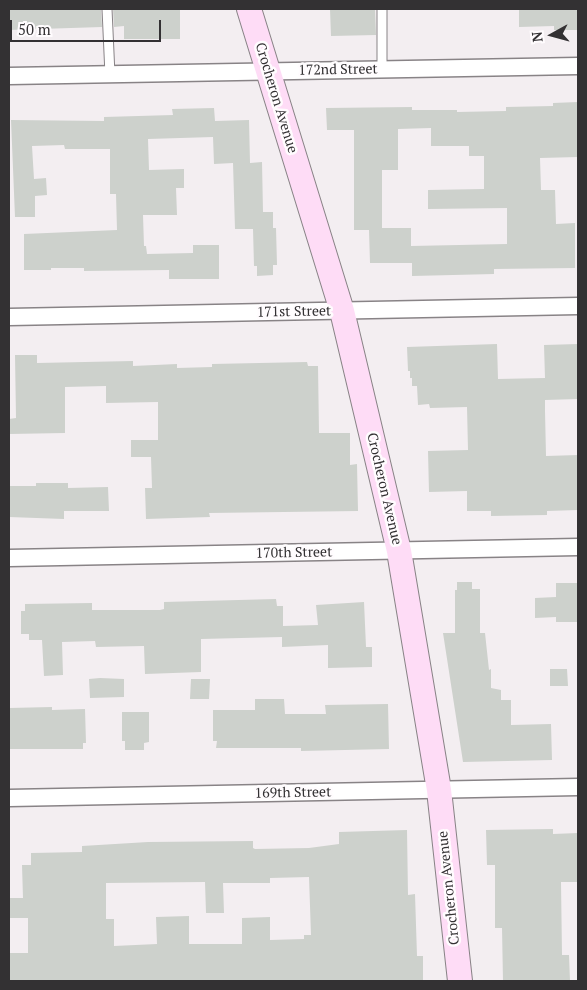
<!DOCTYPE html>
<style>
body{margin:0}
#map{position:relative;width:587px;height:990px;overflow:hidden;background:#f3eef1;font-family:"PT Serif",serif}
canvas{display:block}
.frame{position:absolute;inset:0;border:10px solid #333133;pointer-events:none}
.north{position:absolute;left:527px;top:10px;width:50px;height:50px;-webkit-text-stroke:4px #fffcfe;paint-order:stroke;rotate:263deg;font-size:14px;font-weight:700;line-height:20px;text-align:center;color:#333133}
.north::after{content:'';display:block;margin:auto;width:18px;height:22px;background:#333133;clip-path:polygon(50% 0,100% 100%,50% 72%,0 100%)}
.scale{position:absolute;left:10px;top:20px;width:151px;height:22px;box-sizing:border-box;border:2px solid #333133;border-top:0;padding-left:6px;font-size:15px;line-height:18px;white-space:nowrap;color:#333133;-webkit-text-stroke:4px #fffcfe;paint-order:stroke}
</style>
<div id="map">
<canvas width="587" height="990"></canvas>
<div class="frame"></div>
<div class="north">N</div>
<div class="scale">50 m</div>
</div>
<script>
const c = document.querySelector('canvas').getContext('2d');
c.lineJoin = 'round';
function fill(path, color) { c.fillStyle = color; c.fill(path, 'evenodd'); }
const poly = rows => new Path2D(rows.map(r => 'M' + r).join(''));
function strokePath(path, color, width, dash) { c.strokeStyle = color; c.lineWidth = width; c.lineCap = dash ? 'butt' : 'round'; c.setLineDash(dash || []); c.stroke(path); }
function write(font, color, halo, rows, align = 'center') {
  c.font = font + ' "PT Serif",serif'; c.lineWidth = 5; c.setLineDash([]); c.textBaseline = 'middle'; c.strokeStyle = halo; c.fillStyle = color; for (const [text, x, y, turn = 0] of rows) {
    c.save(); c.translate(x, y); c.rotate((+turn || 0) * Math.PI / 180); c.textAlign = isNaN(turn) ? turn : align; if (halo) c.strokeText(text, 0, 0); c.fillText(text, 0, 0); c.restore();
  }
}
fill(poly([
 [9,9,101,9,102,27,9,30],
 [113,9,180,9,180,39,124,39,124,26,114,27],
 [330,9,375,9,376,35,331,36],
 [519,9,578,9,578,30,554,30,554,26,519,27],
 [578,102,578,157,540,158,541,190,555,190,556,224,575,223,575,268,494,269,494,274,412,276,412,263,370,263,369,230,354,230,354,130,327,130,326,108,412,107,412,110,457,110,457,112,506,111,506,107,553,106,553,103],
 [431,128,431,146,469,146,469,156,484,156,484,189,428,190,428,209,507,208,507,244,411,246,411,228,382,228,382,170,398,170,398,129],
 [214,108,215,121,249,120,250,163,262,162,263,212,273,212,273,228,276,228,277,265,273,265,273,275,257,276,257,266,254,266,253,229,235,229,233,163,214,164,213,137,148,139,149,170,184,169,184,188,176,188,177,215,143,215,144,246,146,246,147,254,193,253,193,245,219,245,219,279,169,279,169,270,84,271,84,268,51,268,51,270,24,270,24,234,117,230,116,194,110,194,110,149,65,149,64,145,32,146,34,179,46,178,47,195,35,196,35,217,15,217,11,120,104,121,104,117,173,115,172,109],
 [497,344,498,379,545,378,544,345,578,344,578,399,545,400,545,411,546,456,578,455,578,510,547,511,547,515,491,516,491,511,467,511,467,491,429,492,428,451,468,450,467,407,430,408,429,404,418,405,417,386,412,386,412,378,410,378,410,371,408,371,407,347],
 [15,355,37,355,37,363,133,361,133,366,177,364,177,368,212,367,212,364,307,362,308,366,318,366,319,433,350,433,350,465,357,464,358,511,209,513,210,517,146,519,145,488,152,488,151,457,131,457,131,440,158,440,158,402,106,403,106,386,65,387,65,433,9,434,9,419,16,418],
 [36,483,68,483,68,488,108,487,109,511,64,511,64,519,9,517,9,486,36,486],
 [457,582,472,582,472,589,480,589,480,633,485,633,489,670,491,669,491,688,501,690,501,700,511,700,511,725,551,724,552,760,463,762,443,633,455,633,455,590,457,590],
 [556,583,578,583,578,622,556,622,556,617,535,618,535,598,556,597],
 [276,599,277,606,283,606,283,626,318,625,316,605,364,602,366,647,372,647,372,667,328,668,328,645,282,647,282,637,201,639,201,672,145,674,144,646,96,647,95,641,62,642,63,675,44,676,42,640,29,640,29,634,21,634,21,611,25,611,25,604,92,603,92,610,160,610,164,609,164,602],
 [550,669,567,669,568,686,550,686],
 [100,678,124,679,124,697,90,698,89,679],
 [191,679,210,679,209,699,190,699],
 [255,699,284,699,285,714,326,714,325,705,388,704,389,749,301,751,301,748,216,748,217,741,213,741,213,710,255,710],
 [52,707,52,710,85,709,86,743,83,743,83,749,9,749,9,708],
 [122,712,149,712,149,742,144,743,144,750,125,750,125,741,122,741],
 [553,829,553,834,578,833,578,882,561,882,562,955,569,955,570,981,503,981,502,928,495,928,495,865,487,865,486,830],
 [407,830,408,895,415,894,417,956,423,956,423,981,9,981,9,953,28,953,28,918,9,918,9,898,23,898,22,865,31,865,31,853,82,852,82,846,148,842,253,841,253,848,255,849,309,848,339,844,339,832],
 [309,877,311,935,304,935,304,939,270,940,270,917,242,918,242,944,189,944,189,916,156,917,157,944,114,946,114,919,106,919,106,883,205,882,206,913,224,913,223,883,270,883,270,878]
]), '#cdd1cc');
const lane = poly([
 [107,9,110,75],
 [382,70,382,9]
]);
const street = poly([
 [9,76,578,66],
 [9,317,578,306],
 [9,558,578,547],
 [9,798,578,787]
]);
const secondary = poly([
 [249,9,342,311,399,551,439,790,460,981]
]);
strokePath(lane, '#888386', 11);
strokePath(street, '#888386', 19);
strokePath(secondary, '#888386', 26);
strokePath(lane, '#fff', 9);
strokePath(street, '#fff', 16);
strokePath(secondary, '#fedcf6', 24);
write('14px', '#333133', '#fffcfe', [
 ["172nd Street",338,70,-1],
 ["Crocheron Avenue",276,98,73],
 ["171st Street",294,312,-1],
 ["Crocheron Avenue",384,489,77],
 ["170th Street",294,553,-1],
 ["169th Street",293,793,-1],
 ["Crocheron Avenue",449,888,-96]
]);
</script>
